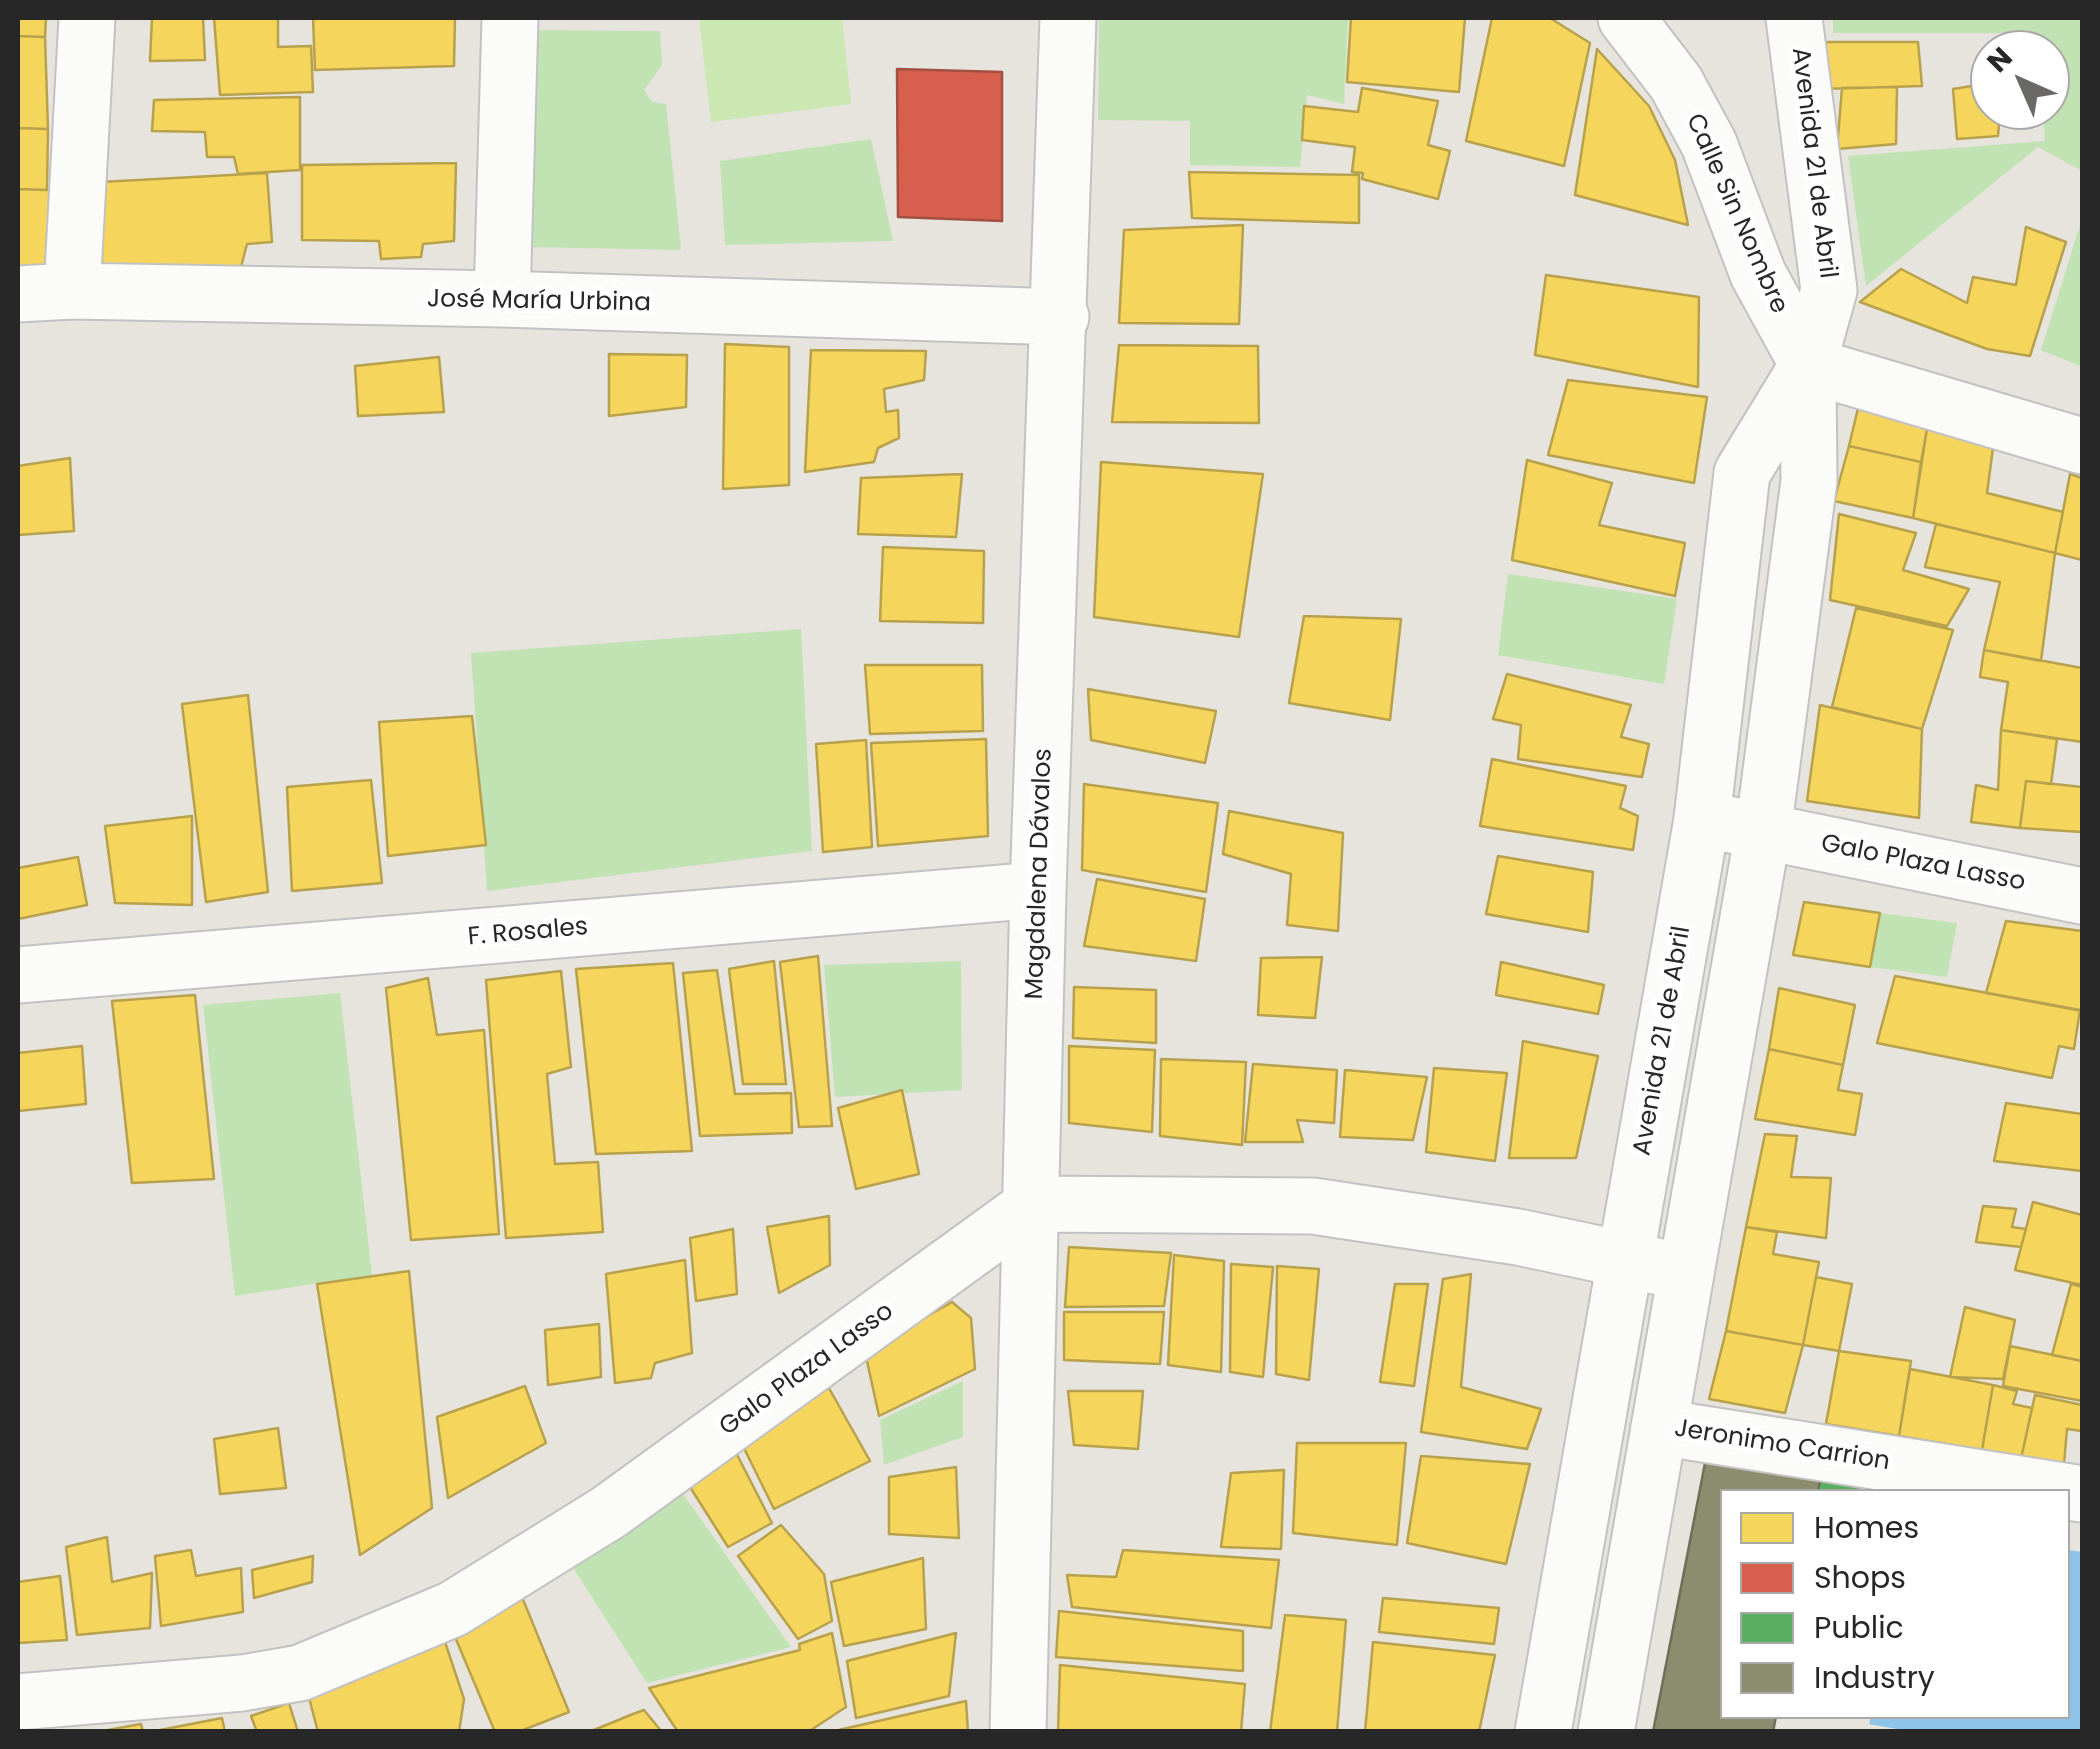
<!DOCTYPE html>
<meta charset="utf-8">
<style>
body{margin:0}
#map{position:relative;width:2100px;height:1749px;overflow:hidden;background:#e6e4dc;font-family:Poppins,sans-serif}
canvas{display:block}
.frame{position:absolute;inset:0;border:20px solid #272727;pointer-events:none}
.legend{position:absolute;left:1720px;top:1489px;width:350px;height:230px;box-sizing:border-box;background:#fff;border:2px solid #a9a9a9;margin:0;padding:12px 18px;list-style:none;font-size:30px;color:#272727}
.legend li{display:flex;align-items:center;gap:20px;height:50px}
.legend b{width:50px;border:2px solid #a9a9a9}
.north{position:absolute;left:1970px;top:30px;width:100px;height:100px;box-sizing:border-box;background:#fff;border:2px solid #a9a9a9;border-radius:50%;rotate:315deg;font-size:28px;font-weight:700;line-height:40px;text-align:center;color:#272727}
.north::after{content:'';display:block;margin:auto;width:35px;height:45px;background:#6a6966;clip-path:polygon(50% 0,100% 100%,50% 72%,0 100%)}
</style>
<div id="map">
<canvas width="2100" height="1749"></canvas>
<div class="frame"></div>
<ul class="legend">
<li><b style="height:28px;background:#f6d55c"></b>Homes</li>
<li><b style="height:28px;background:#d6604d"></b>Shops</li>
<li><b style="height:28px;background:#5aae61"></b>Public</li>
<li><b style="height:28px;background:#8c8c6e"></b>Industry</li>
</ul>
<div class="north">N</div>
</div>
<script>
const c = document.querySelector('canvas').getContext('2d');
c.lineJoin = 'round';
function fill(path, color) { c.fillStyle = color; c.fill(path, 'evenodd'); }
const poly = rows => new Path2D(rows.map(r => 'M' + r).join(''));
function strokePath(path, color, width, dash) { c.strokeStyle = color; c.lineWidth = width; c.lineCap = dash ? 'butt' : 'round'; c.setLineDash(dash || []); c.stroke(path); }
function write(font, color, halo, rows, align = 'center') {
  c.font = font + ' Poppins,sans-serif'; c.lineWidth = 10; c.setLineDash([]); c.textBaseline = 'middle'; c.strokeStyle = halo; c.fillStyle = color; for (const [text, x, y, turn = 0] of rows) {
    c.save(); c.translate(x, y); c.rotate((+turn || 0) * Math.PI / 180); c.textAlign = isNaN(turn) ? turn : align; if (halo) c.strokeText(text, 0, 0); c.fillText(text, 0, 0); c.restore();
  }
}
fill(poly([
 [1099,18,1348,18,1344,104,1307,95,1300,167,1190,165,1190,121,1098,120],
 [1833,18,2082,18,2082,171,2038,147,1866,286,1848,156,2045,141,2043,110,2050,110,2050,50,2039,50,2037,33,1833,33],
 [532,30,660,31,662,65,644,90,652,102,666,104,681,250,527,247],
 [871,139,893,241,725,245,720,161],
 [2082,219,2082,367,2041,350],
 [1508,574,1677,599,1664,684,1498,655],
 [801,629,812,851,487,891,471,653],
 [1880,913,1957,923,1947,977,1870,967],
 [961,961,962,1090,835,1097,824,965],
 [340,993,372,1275,235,1296,203,1005],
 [963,1381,963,1437,884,1465,880,1420],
 [676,1484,791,1647,647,1683,563,1552]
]), '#c1e3b4');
fill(poly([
 [699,18,842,18,851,104,711,122]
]), '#cbe7b2');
fill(poly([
 [2068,1550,2082,1552,2082,1731,1914,1732,1869,1724,1871,1716,2068,1716]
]), '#8ec4e9');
const homes = poly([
 [18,18,46,18,45,37,18,36,18,18],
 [152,18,203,18,205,60,150,61,152,18],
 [214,18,278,18,278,47,311,46,313,92,220,95,214,18],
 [313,18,455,18,454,66,315,70,313,18],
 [1351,18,1465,18,1459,92,1347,82,1351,18],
 [1492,18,1550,18,1590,43,1564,166,1466,141,1492,18],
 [18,36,45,37,48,129,18,128,18,36],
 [1826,42,1918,42,1922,86,1822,89,1826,42],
 [1597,49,1649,106,1675,160,1688,225,1575,195,1597,49],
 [1990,83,1990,110,2000,110,1998,136,1957,139,1953,89,1990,83],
 [1897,87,1896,144,1837,149,1842,88,1897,87],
 [1362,88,1438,101,1428,145,1450,151,1438,199,1362,179,1363,173,1352,172,1355,147,1302,140,1304,106,1358,112,1362,88],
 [300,97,300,170,238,174,234,157,207,157,205,132,152,131,154,100,300,97],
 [18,128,48,129,47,190,18,189,18,128],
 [456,163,454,241,423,244,421,257,381,259,379,241,302,240,302,165,456,163],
 [1189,172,1359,175,1359,223,1192,218,1189,172],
 [267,173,272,242,247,244,241,267,102,265,101,182,267,173],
 [18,189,50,190,49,269,18,267,18,189],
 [1243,225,1239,324,1119,323,1124,230,1243,225],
 [2026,227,2066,242,2030,356,1987,349,1860,302,1901,269,1967,303,1973,277,2016,285,2026,227],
 [1546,275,1699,297,1698,387,1535,355,1546,275],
 [725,344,789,347,789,485,723,489,725,344],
 [1119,345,1258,346,1259,423,1112,422,1119,345],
 [811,350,926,351,924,380,884,389,886,412,898,410,899,438,878,448,874,462,805,472,811,350],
 [609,354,687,355,686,407,609,416,609,354],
 [439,357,444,412,358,416,355,366,439,357],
 [1568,380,1707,397,1694,483,1548,455,1568,380],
 [1858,408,1927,429,1921,462,1849,446,1858,408],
 [1927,429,1993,448,1987,493,2063,512,2055,553,1913,518,1927,429],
 [1849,446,1921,462,1913,518,1834,501,1849,446],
 [70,458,74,531,18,535,18,466,70,458],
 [1527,460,1612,483,1599,525,1685,543,1675,596,1512,560,1527,460],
 [1101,462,1263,474,1239,637,1094,617,1101,462],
 [962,474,956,537,858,534,861,478,962,474],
 [2070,474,2082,478,2082,560,2055,553,2070,474],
 [1839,514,1916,533,1903,570,1969,589,1947,626,1830,600,1839,514],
 [1936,524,2055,553,2041,661,1984,650,2000,582,1925,567,1936,524],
 [883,547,984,551,983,623,880,621,883,547],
 [1856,608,1953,630,1922,729,1832,707,1856,608],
 [1304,616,1401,619,1390,720,1289,703,1304,616],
 [1984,650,2082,668,2082,742,2001,730,2008,682,1980,677,1984,650],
 [865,665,982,665,983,731,870,734,865,665],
 [1507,674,1631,705,1621,737,1649,744,1642,777,1518,759,1521,725,1493,719,1507,674],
 [1088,689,1216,711,1205,763,1091,740,1088,689],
 [248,695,268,892,206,902,182,704,248,695],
 [1820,705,1922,729,1919,818,1807,801,1820,705],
 [472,716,486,845,388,856,379,722,472,716],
 [2001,730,2057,739,2051,784,2026,781,2020,828,1971,822,1976,785,1998,790,2001,730],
 [986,739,988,836,878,846,871,743,986,739],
 [866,740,872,847,823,852,816,744,866,740],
 [1492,759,1626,786,1620,808,1638,816,1633,850,1480,826,1492,759],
 [371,780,382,883,292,891,287,787,371,780],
 [2026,781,2082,787,2082,832,2020,828,2026,781],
 [1084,784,1218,803,1206,892,1082,870,1084,784],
 [1229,811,1343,833,1338,931,1287,925,1291,874,1223,854,1229,811],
 [192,816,192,905,115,903,105,826,192,816],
 [1498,856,1593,872,1588,932,1486,914,1498,856],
 [78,857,87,905,18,919,18,868,78,857],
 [1097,879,1205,899,1196,961,1084,946,1097,879],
 [1804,902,1880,913,1870,967,1793,955,1804,902],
 [2006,921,2082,931,2082,1011,1986,993,2006,921],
 [818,956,832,1126,799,1127,780,962,818,956],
 [1322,957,1315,1018,1258,1015,1261,958,1322,957],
 [774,961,786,1084,743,1084,729,969,774,961],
 [1501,962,1604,985,1598,1014,1496,995,1501,962],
 [673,963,692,1151,596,1154,576,969,673,963],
 [717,970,735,1094,791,1093,792,1133,700,1136,683,973,717,970],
 [561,971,571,1067,547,1074,555,1164,598,1162,603,1232,506,1238,486,980,561,971],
 [1895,976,2080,1010,2074,1049,2059,1046,2052,1078,1877,1043,1895,976],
 [428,978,437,1035,484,1030,499,1234,411,1240,386,988,428,978],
 [1074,987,1156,990,1156,1043,1073,1038,1074,987],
 [1779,988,1855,1005,1843,1065,1769,1049,1779,988],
 [195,995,214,1179,132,1183,112,1001,195,995],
 [1523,1041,1598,1056,1576,1158,1509,1158,1523,1041],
 [82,1046,86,1104,18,1111,18,1053,82,1046],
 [1069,1046,1155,1050,1152,1132,1069,1123,1069,1046],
 [1769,1049,1843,1065,1838,1090,1862,1094,1855,1135,1755,1119,1769,1049],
 [1161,1059,1246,1062,1242,1145,1160,1136,1161,1059],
 [1253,1064,1337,1070,1334,1123,1297,1120,1303,1142,1245,1142,1253,1064],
 [1434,1068,1507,1073,1495,1161,1426,1152,1434,1068],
 [1345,1070,1427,1077,1413,1140,1340,1137,1345,1070],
 [902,1090,919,1174,856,1189,838,1108,902,1090],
 [2006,1103,2082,1114,2082,1171,1994,1161,2006,1103],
 [1765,1134,1797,1136,1791,1177,1831,1178,1826,1238,1746,1227,1765,1134],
 [2033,1202,2082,1215,2082,1285,2015,1270,2033,1202],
 [1983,1206,2016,1209,2012,1227,2026,1229,2021,1247,1976,1242,1983,1206],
 [829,1216,830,1265,779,1293,767,1227,829,1216],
 [1746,1227,1777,1232,1773,1254,1819,1262,1803,1345,1726,1331,1746,1227],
 [733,1229,737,1294,696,1301,690,1238,733,1229],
 [1069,1247,1171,1253,1164,1306,1065,1307,1069,1247],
 [1174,1255,1224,1261,1221,1372,1168,1365,1174,1255],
 [685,1260,692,1353,655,1363,651,1378,615,1383,606,1274,685,1260],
 [1231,1264,1273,1267,1263,1377,1230,1372,1231,1264],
 [1277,1266,1319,1269,1309,1380,1276,1374,1277,1266],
 [409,1271,432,1508,360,1555,317,1284,409,1271],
 [1471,1274,1461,1387,1541,1409,1527,1449,1421,1432,1443,1279,1471,1274],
 [1816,1277,1852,1284,1839,1351,1803,1345,1816,1277],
 [1395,1284,1428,1284,1414,1386,1380,1382,1395,1284],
 [2071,1284,2082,1287,2082,1361,2052,1355,2071,1284],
 [952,1302,971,1318,975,1369,879,1416,865,1352,952,1302],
 [1965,1307,2015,1320,2003,1379,1950,1377,1965,1307],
 [1064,1312,1164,1312,1160,1364,1064,1360,1064,1312],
 [599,1324,601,1377,548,1385,545,1330,599,1324],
 [1726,1331,1803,1345,1785,1413,1709,1399,1726,1331],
 [2010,1346,2082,1361,2082,1401,2003,1386,2010,1346],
 [1839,1351,1911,1361,1899,1436,1826,1424,1839,1351],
 [1910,1369,1993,1385,1982,1450,1899,1436,1910,1369],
 [825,1381,870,1461,774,1509,738,1436,825,1381],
 [1993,1385,2017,1391,2013,1404,2032,1408,2021,1459,1982,1450,1993,1385],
 [525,1386,546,1443,448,1498,437,1417,525,1386],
 [1068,1391,1143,1391,1138,1449,1074,1445,1068,1391],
 [2035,1395,2082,1405,2082,1431,2067,1429,2064,1464,2021,1459,2035,1395],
 [278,1428,286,1488,220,1494,214,1439,278,1428],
 [730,1441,772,1523,728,1547,683,1476,730,1441],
 [1297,1443,1406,1443,1397,1545,1293,1533,1297,1443],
 [1421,1456,1530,1464,1506,1564,1407,1543,1421,1456],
 [956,1467,959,1538,889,1534,889,1477,956,1467],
 [1284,1470,1281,1549,1221,1547,1231,1473,1284,1470],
 [781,1525,824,1574,832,1621,798,1639,738,1556,781,1525],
 [107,1537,112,1582,152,1573,150,1628,77,1635,66,1547,107,1537],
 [191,1550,196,1576,241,1568,243,1612,161,1626,155,1556,191,1550],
 [1123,1550,1279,1560,1271,1628,1072,1607,1067,1575,1116,1577,1123,1550],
 [313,1556,312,1582,254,1598,252,1570,313,1556],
 [923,1558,926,1629,844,1646,831,1582,923,1558],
 [60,1576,67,1640,18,1643,18,1582,60,1576],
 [522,1597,569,1712,518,1732,495,1732,450,1625,522,1597],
 [1383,1598,1499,1608,1494,1644,1379,1632,1383,1598],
 [1059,1611,1243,1631,1243,1671,1056,1657,1059,1611],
 [1285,1615,1346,1620,1337,1732,1270,1732,1285,1615],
 [441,1630,464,1699,459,1732,318,1732,307,1690,441,1630],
 [832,1633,846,1707,808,1732,678,1732,649,1688,800,1650,799,1644,832,1633],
 [956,1633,949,1696,856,1718,847,1661,956,1633],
 [1373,1642,1495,1655,1479,1732,1365,1732,1373,1642],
 [1060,1665,1245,1684,1241,1732,1058,1732,1060,1665],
 [966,1701,968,1732,830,1732,966,1701],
 [289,1703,298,1732,257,1732,251,1716,289,1703],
 [644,1710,662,1732,589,1732,633,1714,644,1710],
 [222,1718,225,1732,155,1731,222,1718],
 [141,1724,143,1732,97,1732,141,1724]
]);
fill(homes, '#f6d55c');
strokePath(homes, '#b8a14c', 2.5);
const shops = poly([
 [897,69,1002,72,1002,221,898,217,897,69]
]);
fill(shops, '#d6604d');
strokePath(shops, '#a24f42', 2.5);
const public = poly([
 [1822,1470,1904,1492,1817,1492,1822,1470]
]);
fill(public, '#5aae61');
strokePath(public, '#4b8650', 2.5);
const industry = poly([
 [1707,1453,1822,1470,1818,1492,1722,1492,1722,1716,1776,1716,1773,1732,1653,1732,1707,1453]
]);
fill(industry, '#8c8c6e');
strokePath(industry, '#6e6e59', 2.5);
const minor = poly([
 [1626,18,1676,83,1709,144,1758,274,1808,365],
 [1794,18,1829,290,1808,365],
 [72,291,87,18],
 [18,294,72,291,502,299,1061,317],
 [502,299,510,18],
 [1808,365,2082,446],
 [1702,819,2082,896],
 [18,975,1038,890],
 [1659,1427,2082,1494],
 [18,1702,242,1683,300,1673,453,1609,609,1512,1034,1204,1313,1206,1518,1237,1684,1272],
 [1018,1732,1038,890,1068,18]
]);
const secondary = poly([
 [1543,1732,1702,819,1742,473,1808,365],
 [1606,1732,1763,832,1809,481,1808,366]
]);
strokePath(minor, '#c3c2c2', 59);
strokePath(secondary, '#c3c2c2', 59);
strokePath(minor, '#fbfbfa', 55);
strokePath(secondary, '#fbfbfa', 55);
write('25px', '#272727', '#fff', [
 ["Avenida 21 de Abril",1813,163,83],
 ["Calle Sin Nombre",1736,214,66],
 ["José María Urbina",539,302,1],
 ["Galo Plaza Lasso",1923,864,11],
 ["Magdalena Dávalos",1040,874,-88],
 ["F. Rosales",528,933,-5],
 ["Avenida 21 de Abril",1663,1041,-80],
 ["Galo Plaza Lasso",807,1370,-36],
 ["Jeronimo Carrion",1782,1446,9]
]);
</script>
